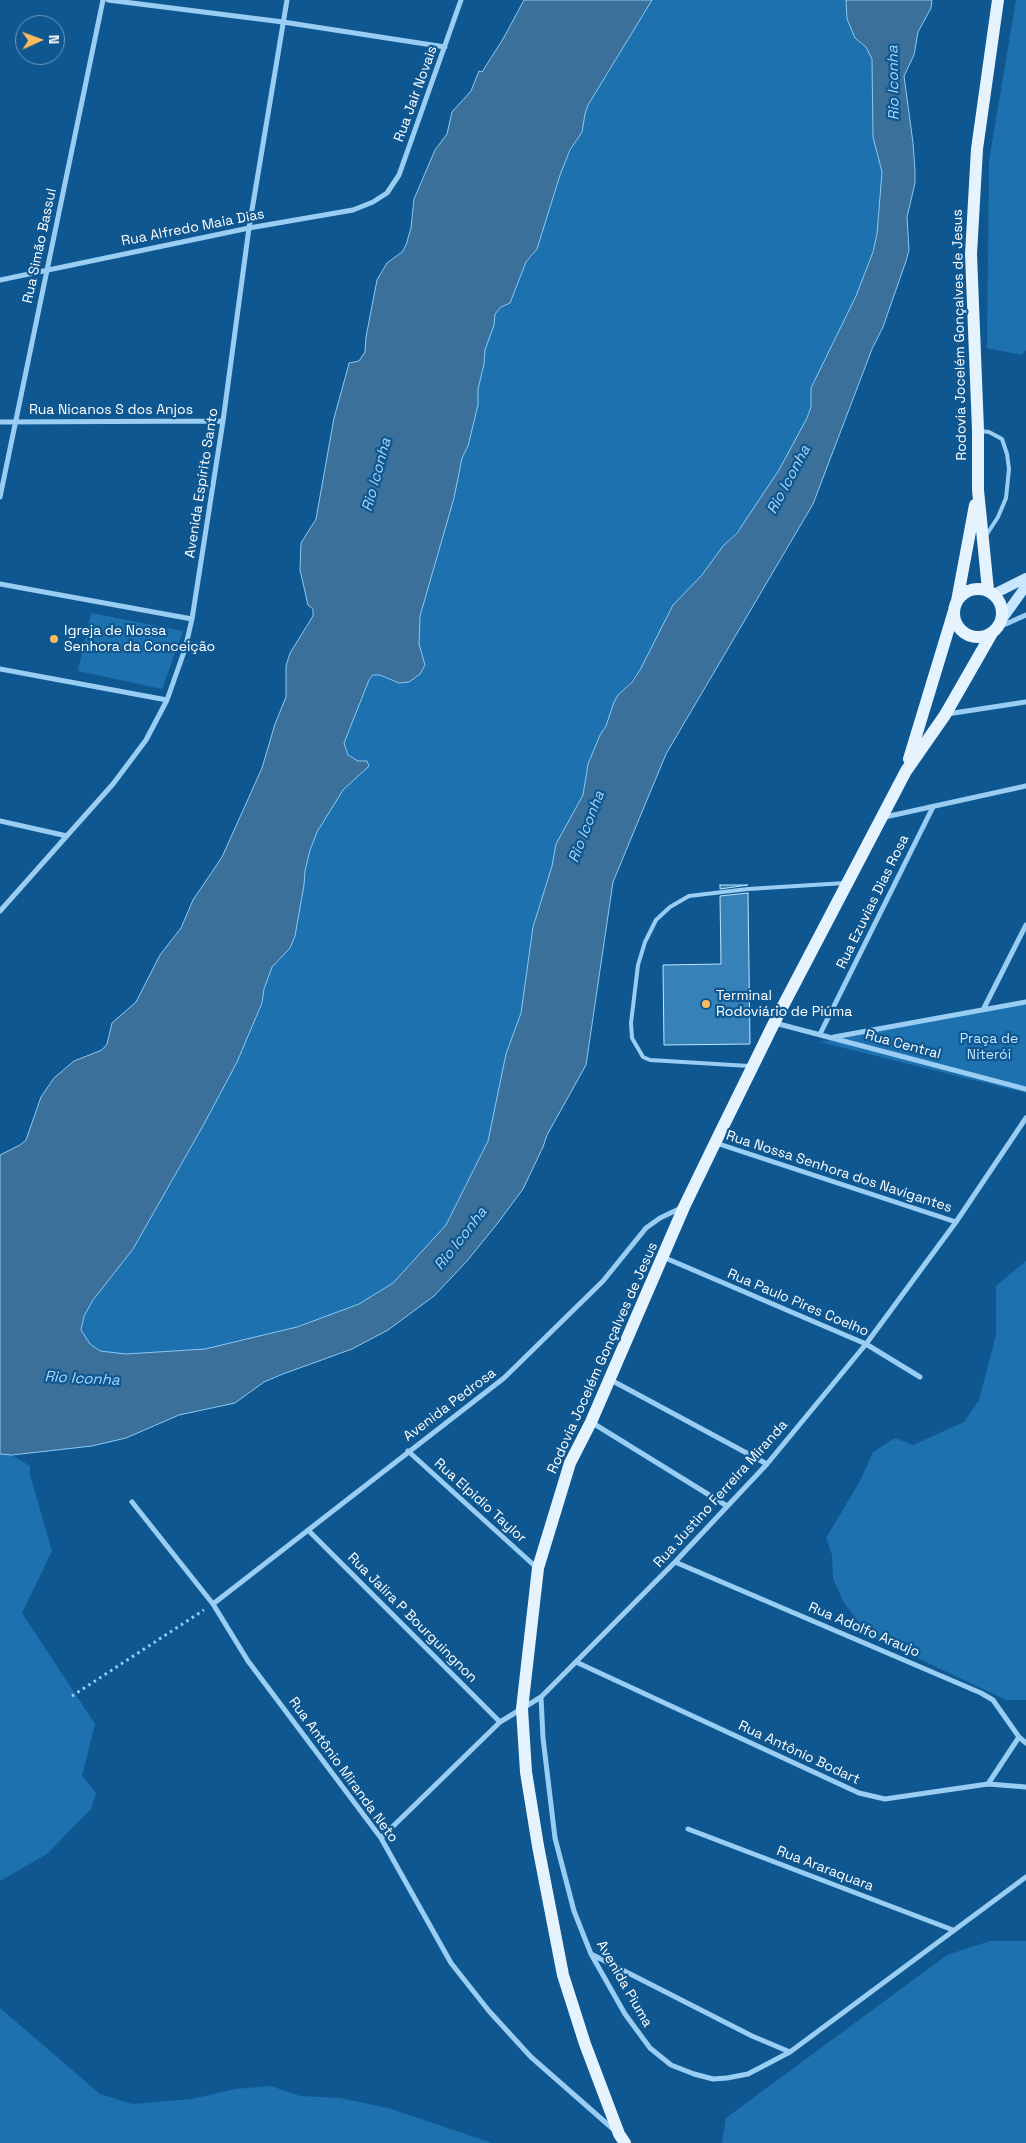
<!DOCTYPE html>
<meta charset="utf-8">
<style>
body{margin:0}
#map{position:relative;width:1026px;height:2143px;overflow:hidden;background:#0f5790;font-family:"Space Grotesk",sans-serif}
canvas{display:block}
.north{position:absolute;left:15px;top:15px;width:50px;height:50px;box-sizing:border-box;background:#0f5790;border:1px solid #6f9abc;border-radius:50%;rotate:88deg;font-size:14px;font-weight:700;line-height:20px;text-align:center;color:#fff}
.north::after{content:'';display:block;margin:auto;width:18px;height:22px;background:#ffbc5b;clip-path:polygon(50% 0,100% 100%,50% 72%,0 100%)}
</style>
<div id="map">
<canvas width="1026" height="2143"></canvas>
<div class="north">N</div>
</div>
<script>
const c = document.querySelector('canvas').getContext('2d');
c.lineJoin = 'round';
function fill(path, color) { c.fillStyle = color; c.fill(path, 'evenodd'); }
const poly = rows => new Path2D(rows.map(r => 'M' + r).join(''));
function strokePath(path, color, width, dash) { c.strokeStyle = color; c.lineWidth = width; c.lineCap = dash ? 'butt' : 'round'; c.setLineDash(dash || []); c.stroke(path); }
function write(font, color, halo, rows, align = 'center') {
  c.font = font + ' "Space Grotesk",sans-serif'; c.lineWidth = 4.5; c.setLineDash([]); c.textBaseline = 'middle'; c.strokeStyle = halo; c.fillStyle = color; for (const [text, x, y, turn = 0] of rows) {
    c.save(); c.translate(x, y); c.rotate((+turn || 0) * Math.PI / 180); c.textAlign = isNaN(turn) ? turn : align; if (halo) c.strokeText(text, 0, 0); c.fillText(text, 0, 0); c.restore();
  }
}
fill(poly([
 [652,0,846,0,847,19,859,42,866,47,872,59,873,137,882,172,877,234,873,252,856,296,811,388,811,407,807,418,779,470,742,526,723,546,702,575,673,605,640,670,614,702,606,726,600,735,588,764,583,795,556,844,552,866,533,927,521,1013,506,1054,488,1141,446,1225,393,1283,359,1304,296,1327,205,1349,126,1354,100,1351,90,1344,81,1330,84,1316,92,1300,133,1249,204,1124,250,1033,262,1003,264,989,272,967,280,960,302,901,305,871,310,850,317,832,343,790,367,761,358,761,348,755,344,743,369,680,373,675,380,675,399,683,425,665,419,644,420,616,454,498,462,458,468,446,478,405,478,389,484,364,485,350,494,325,495,314,501,307,510,303,526,262,533,256,564,162,582,132,585,114,588,105],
 [1016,0,1026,0,1026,350,1022,355,987,348,989,161],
 [91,613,183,631,162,689,78,671],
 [1026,1004,1026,1093,820,1042],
 [1026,1261,1026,1700,1006,1700,869,1635,844,1603,833,1578,832,1555,826,1538,860,1481,873,1452,895,1438,913,1445,964,1422,979,1400,996,1335,996,1286],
 [0,1454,12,1455,30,1466,30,1475,52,1551,22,1613,95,1724,82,1776,96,1793,91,1809,47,1854,0,1881],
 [990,1941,1026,1941,1026,2143,722,2143,726,2118,947,1955],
 [0,2008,100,2094,132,2104,192,2099,235,2089,271,2086,300,2096,340,2098,388,2108,492,2143,0,2143]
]), '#1d71ae');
const water = poly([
 [524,0,652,0,588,105,585,114,582,132,570,150,560,175,537,249,526,262,510,303,501,307,495,314,494,325,485,350,484,364,478,389,478,405,468,446,462,458,454,498,420,616,419,644,425,665,420,674,409,682,399,683,380,675,373,675,369,680,344,743,348,755,358,761,367,761,369,766,343,790,317,832,310,850,305,871,304,885,295,936,290,948,272,967,264,989,262,1003,237,1062,204,1124,133,1249,93,1300,84,1316,81,1330,90,1344,100,1351,126,1354,205,1349,297,1327,359,1304,393,1283,446,1225,488,1141,506,1054,521,1013,533,927,552,866,556,844,583,795,588,764,600,735,606,726,614,702,618,695,632,682,640,670,673,605,702,575,723,546,737,533,779,470,807,418,811,407,811,388,856,296,873,252,877,234,882,172,873,137,872,59,866,47,855,38,847,19,846,0,932,0,931,8,918,32,914,55,904,76,913,143,915,171,915,183,907,217,909,250,906,261,883,327,872,349,813,504,666,754,613,882,586,1065,547,1135,543,1147,523,1189,497,1224,467,1261,434,1296,388,1330,352,1349,283,1374,264,1382,235,1403,179,1415,126,1438,92,1446,12,1455,0,1454,0,1155,20,1145,26,1140,41,1097,54,1078,74,1061,102,1050,107,1044,112,1023,136,1002,160,955,181,928,193,900,222,857,262,768,275,724,286,697,286,666,290,653,313,616,313,609,308,605,300,570,301,543,316,519,334,418,347,371,349,363,359,361,365,352,366,337,377,280,387,263,402,252,406,245,411,228,414,199,435,150,447,134,452,112,471,91,479,71,482,72,503,39,524,0]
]);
fill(water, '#3b709a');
strokePath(water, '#8acaf7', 1);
const building = poly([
 [720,885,748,885,720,889,720,885],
 [748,893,750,1044,664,1045,663,965,721,964,720,896,748,893]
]);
fill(building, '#3781b9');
strokePath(building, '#c1e4fe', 1);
strokePath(poly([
 [72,1696,204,1610]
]), '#99cdf3', 3, [2.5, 4]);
strokePath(poly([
 [981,431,989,432,1002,439,1007,454,1009,469,1006,498,998,517,987,534],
 [749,1066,650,1060,643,1057,632,1038,631,1023,638,965,645,942,656,920,670,907,689,896,748,889,845,883]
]), '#99cdf3', 4);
strokePath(poly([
 [108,0,283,22,445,47],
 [0,280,249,228,353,210,373,202,387,193,399,175,461,0],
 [0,422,223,421],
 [0,497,103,0],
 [0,584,192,619],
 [999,627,1026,615],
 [0,669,167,700],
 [947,714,1026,702],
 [885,817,1026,786],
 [0,821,67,836],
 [0,911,113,784,146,740,167,700,185,649,192,619,223,421,249,228,287,0],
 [983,1010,1026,925],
 [775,1023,1026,1089],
 [820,1034,933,807],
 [834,1037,1026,1002],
 [716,1143,956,1222],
 [663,1257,866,1344,920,1377],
 [609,1379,767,1464],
 [591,1422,727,1506],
 [408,1451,537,1568],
 [132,1502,213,1604,248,1661,381,1838,451,1963,489,2011,531,2057,613,2129],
 [308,1530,500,1722],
 [675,1562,981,1693,993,1700,1019,1737,1026,1743],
 [213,1604,504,1378,603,1281,646,1228,660,1218,681,1208],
 [576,1662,859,1793,885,1799,988,1784,1026,1787],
 [541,1697,543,1738,555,1838,574,1911,591,1954,625,2014,650,2048,671,2065,694,2074,713,2079,727,2078,748,2074,790,2052,1026,1877],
 [988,1784,1019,1737],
 [688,1829,953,1930],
 [381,1838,500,1722,541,1697,675,1562,767,1464,866,1344,956,1222,1026,1118],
 [591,1954,752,2036,790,2052]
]), '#99cdf3', 5);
strokePath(poly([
 [994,594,1026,578],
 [1003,618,1026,586]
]), '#c8e6fd', 10);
strokePath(poly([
 '954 613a24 24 0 1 1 48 0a24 24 0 1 1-48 0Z',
 [988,590,978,490,978,430,971,254,977,149,998,0],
 [957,601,975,505],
 [909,759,954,611],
 [625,2143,619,2134,585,2044,563,1975,538,1846,526,1772,522,1709,538,1568,570,1463,591,1422,684,1207,715,1143,774,1023,906,771,945,715,992,633]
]), '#e5f3ff', 12);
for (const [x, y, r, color] of [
 [54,639,5,"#ffbc5b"],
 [706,1004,5,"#ffbc5b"]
]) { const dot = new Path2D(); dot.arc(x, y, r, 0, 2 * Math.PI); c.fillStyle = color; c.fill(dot); strokePath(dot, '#0f5790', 2); }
write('14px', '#fff', '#0f5790', [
 ["Rua Jair Novais",416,94,-70],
 ["Rua Alfredo Maia Dias",193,228,-11],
 ["Rua Simão Bassul",40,246,-78],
 ["Rodovia Jocelém Gonçalves de Jesus",960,335,-91],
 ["Rua Nicanos S dos Anjos",111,410],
 ["Avenida Espírito Santo",202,483,-81],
 ["Rua Ezuvias Dias Rosa",873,902,-64],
 ["Rua Central",903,1045,15],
 ["Rua Nossa Senhora dos Navigantes",839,1172,18],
 ["Rua Paulo Pires Coelho",798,1303,23],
 ["Rodovia Jocelém Gonçalves de Jesus",603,1358,-66],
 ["Avenida Pedrosa",450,1405,-37],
 ["Rua Justino Ferreira Miranda",721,1494,-48],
 ["Rua Elpidio Taylor",480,1501,42],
 ["Rua Jalira P Bourguingnon",412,1618,45],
 ["Rua Adolfo Araujo",864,1630,23],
 ["Rua Antônio Bodart",799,1753,25],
 ["Rua Antônio Miranda Neto",343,1770,54],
 ["Rua Araraquara",825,1869,21],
 ["Avenida Piuma",624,1984,60]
]);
write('14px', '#fff', '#0f5790', [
 ["Igreja de Nossa",64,631],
 ["Senhora da Conceição",64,647],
 ["Terminal",716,996],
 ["Rodoviário de Piúma",716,1012]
], 'left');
write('14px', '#c1e4fe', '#0f5790', [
 ["Praça de",989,1039],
 ["Niterói",989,1055]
]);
write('italic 15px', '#a5d7fb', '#0f5790', [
 ["Rio Iconha",894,83,-91],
 ["Rio Iconha",377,475,-75],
 ["Rio Iconha",789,480,-62],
 ["Rio Iconha",587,827,-69],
 ["Rio Iconha",461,1239,-52],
 ["Rio Iconha",82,1379,3]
]);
</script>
